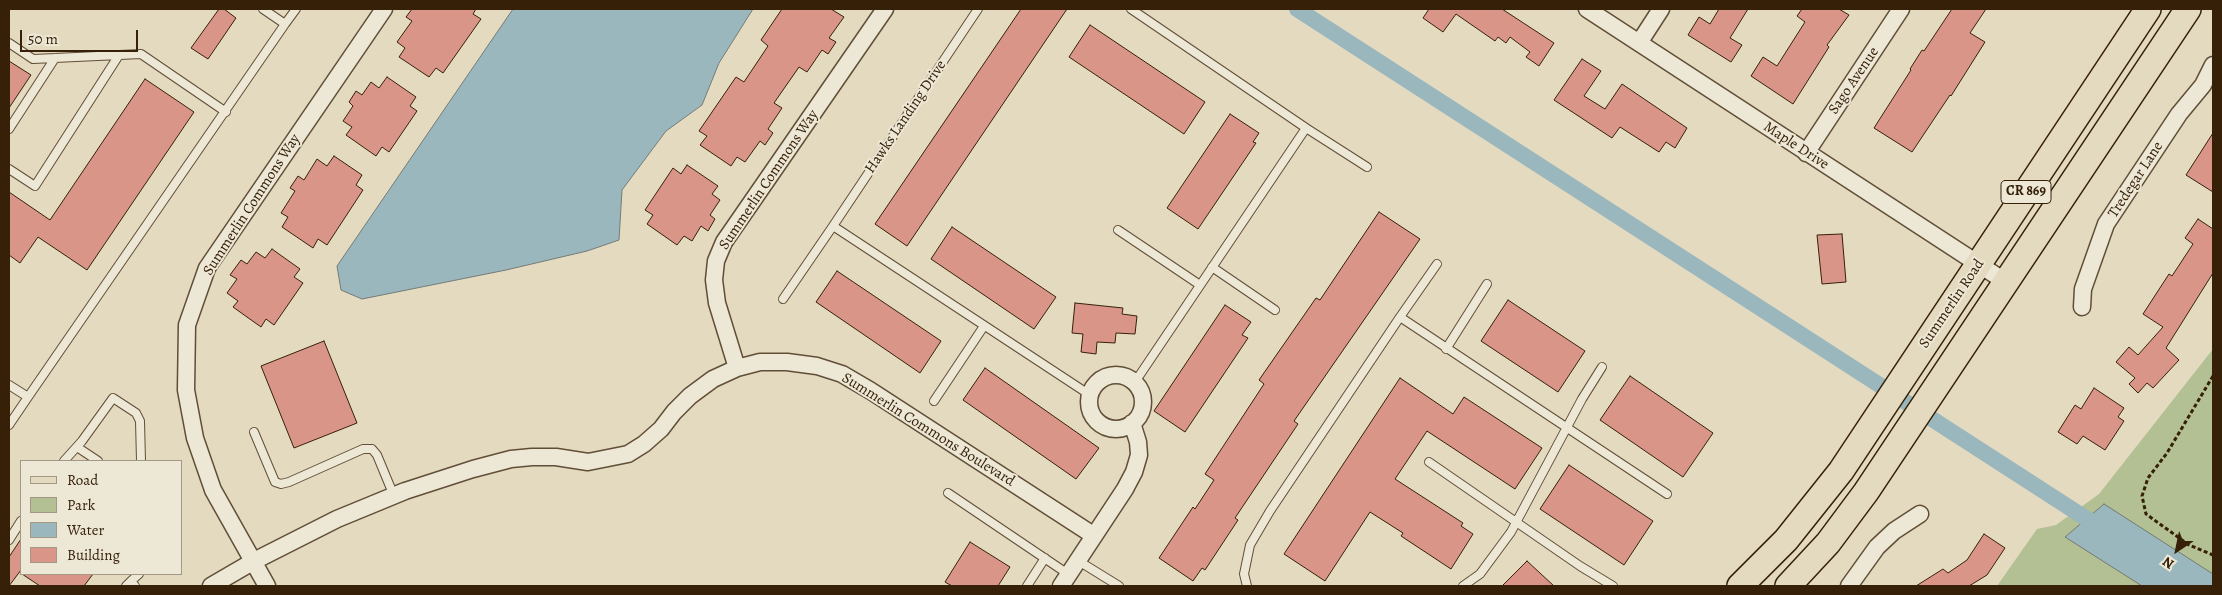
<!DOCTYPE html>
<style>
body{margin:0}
#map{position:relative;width:2222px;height:595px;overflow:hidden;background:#e3dac0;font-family:Alegreya,serif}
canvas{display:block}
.frame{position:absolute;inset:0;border:10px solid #362008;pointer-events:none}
.legend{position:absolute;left:20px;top:460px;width:162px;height:115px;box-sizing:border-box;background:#ede7d6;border:1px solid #a49784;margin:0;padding:6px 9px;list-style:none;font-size:15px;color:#362008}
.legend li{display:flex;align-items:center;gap:10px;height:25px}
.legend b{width:25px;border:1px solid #a49784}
.north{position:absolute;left:2152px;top:525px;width:50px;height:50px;-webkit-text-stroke:4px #ede7d6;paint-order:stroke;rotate:214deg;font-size:14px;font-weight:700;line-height:20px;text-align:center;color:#362008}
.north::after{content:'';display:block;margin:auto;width:18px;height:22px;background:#362008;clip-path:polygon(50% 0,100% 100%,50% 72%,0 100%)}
.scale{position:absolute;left:20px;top:30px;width:118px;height:22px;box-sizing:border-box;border:2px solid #362008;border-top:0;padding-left:6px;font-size:15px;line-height:18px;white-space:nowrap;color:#362008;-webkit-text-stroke:4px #ede7d6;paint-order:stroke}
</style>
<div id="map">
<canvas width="2222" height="595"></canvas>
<div class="frame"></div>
<ul class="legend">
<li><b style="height:6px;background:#e3dac0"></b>Road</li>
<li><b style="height:14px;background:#b2c093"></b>Park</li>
<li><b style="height:14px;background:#9bb7be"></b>Water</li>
<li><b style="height:14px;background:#d99588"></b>Building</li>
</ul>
<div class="north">N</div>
<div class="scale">50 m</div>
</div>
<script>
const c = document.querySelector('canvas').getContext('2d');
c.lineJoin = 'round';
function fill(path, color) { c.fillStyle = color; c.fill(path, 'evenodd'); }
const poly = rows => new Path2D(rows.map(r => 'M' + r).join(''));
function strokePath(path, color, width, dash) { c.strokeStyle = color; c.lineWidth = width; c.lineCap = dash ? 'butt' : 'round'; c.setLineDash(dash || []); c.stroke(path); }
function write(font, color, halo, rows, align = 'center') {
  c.font = font + ' Alegreya,serif'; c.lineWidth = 4; c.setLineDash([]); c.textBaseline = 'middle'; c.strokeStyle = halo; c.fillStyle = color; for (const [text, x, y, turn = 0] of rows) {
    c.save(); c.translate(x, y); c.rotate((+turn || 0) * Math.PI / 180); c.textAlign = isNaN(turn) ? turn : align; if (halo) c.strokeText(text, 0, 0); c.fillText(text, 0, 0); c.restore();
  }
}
fill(poly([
 [2213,349,2213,586,1997,586,2037,529,2056,525,2099,494]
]), '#b2c093');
const water = poly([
 [513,9,753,9,719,63,702,105,666,131,622,190,619,240,587,251,506,270,362,299,341,290,337,266,513,9],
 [2104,504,2213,574,2213,586,2142,586,2065,537,2104,504]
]);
fill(water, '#9bb7be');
strokePath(water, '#737b75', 1);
strokePath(poly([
 [1297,9,2104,530]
]), '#9bb7be', 16);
const building = poly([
 [219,9,224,9,236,18,208,59,191,48,219,9],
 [412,9,476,9,473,14,481,19,443,73,436,68,429,77,399,57,405,48,397,42,412,21,406,17,412,9],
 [782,9,831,9,844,17,829,38,836,42,828,54,822,50,807,72,799,67,774,103,782,108,768,129,773,133,765,145,760,141,745,162,737,157,731,166,700,145,707,136,699,131,736,77,744,82,768,46,761,40,782,9],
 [1021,9,1067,9,907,246,875,224,1021,9],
 [1429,9,1502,9,1554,43,1539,66,1526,57,1530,52,1510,37,1506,43,1498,37,1495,41,1456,14,1443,32,1423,18,1429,9],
 [1719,9,1748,9,1730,38,1742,45,1731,62,1688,35,1699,17,1710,24,1719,9],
 [1802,9,1839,9,1849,15,1827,45,1829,47,1793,104,1751,76,1763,57,1777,66,1805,22,1797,16,1802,9],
 [1952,9,1986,9,1970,33,1985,42,1951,96,1950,95,1912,152,1874,128,1911,70,1910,69,1922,50,1924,51,1952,9],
 [1090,25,1205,102,1184,134,1069,57,1090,25],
 [1582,59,1601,71,1584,96,1605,109,1622,84,1687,128,1675,148,1666,142,1659,152,1620,127,1612,138,1554,100,1582,59],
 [9,61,31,75,9,108,9,61],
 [387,77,416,97,410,106,417,111,389,152,382,147,376,156,346,135,352,127,343,121,353,106,349,102,356,91,362,95,371,82,379,88,387,77],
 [145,79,194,112,87,270,38,237,20,263,9,255,9,192,50,220,145,79],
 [1230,114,1259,133,1253,142,1256,143,1198,229,1167,208,1230,114],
 [2213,133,2213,192,2186,175,2213,133],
 [334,156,362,175,356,185,363,190,327,245,318,239,313,248,282,227,288,217,281,213,295,191,290,188,298,176,304,180,317,159,327,166,334,156],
 [687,165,718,186,712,194,720,200,710,215,715,219,708,231,701,226,692,241,684,236,677,245,647,224,653,215,645,210,673,168,681,174,687,165],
 [1379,212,1420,239,1294,421,1298,424,1235,518,1238,520,1205,570,1202,568,1193,581,1159,558,1193,507,1195,509,1214,480,1205,474,1264,384,1259,380,1316,298,1320,300,1379,212],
 [2198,219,2213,229,2213,273,2166,348,2179,360,2153,388,2147,383,2138,393,2129,384,2135,378,2116,362,2129,347,2138,355,2163,327,2143,314,2169,274,2172,276,2193,244,2185,238,2198,219],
 [952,227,1056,297,1034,329,931,259,952,227],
 [1842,234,1846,282,1822,284,1817,235,1842,234],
 [272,249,300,269,294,277,303,283,274,325,266,319,261,327,233,307,238,301,227,293,237,279,230,275,241,260,247,264,256,252,265,258,272,249],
 [837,271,941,341,920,373,816,302,837,271],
 [1508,300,1585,351,1558,392,1481,341,1508,300],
 [1075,303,1123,308,1122,314,1137,316,1135,334,1116,333,1115,343,1097,342,1096,354,1081,352,1083,334,1072,333,1075,303],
 [1225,305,1251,322,1242,335,1248,338,1185,432,1154,411,1225,305],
 [324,341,357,423,294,448,261,366,324,341],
 [985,368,1099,448,1076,479,963,400,985,368],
 [1630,376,1713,433,1683,477,1600,420,1630,376],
 [1400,378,1453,414,1464,397,1542,448,1515,489,1427,431,1395,479,1463,523,1461,526,1473,534,1451,569,1401,536,1403,533,1370,512,1325,581,1284,554,1400,378],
 [2094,388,2124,408,2118,417,2124,421,2105,450,2083,436,2077,444,2058,432,2075,405,2081,409,2094,388],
 [1569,465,1653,521,1624,565,1540,509,1569,465],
 [1984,534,2005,548,1987,575,1969,586,1916,586,1943,569,1948,573,1967,560,1984,534],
 [21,539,21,570,9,586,9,557,21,539],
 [970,542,1010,567,998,586,952,586,945,582,970,542],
 [1527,561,1554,586,1502,586,1527,561],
 [22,574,93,574,84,586,40,586,22,574]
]);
fill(building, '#d99588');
strokePath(building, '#362008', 1);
const lane = poly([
 [978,9,833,226,1090,395],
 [1131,9,1306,128,1135,382],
 [285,24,296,9],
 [9,43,33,59,141,54,226,112],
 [1306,128,1367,167],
 [9,129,55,58],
 [9,169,35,186,119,55],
 [1118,230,1200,285],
 [1212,267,1275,310],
 [783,299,833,226],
 [1400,317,1437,264],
 [1446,349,1487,284],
 [9,385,28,397,285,24,263,9],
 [934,401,984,326],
 [9,425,28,397],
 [254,432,275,482,281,484,289,482,363,449,372,449,377,455,394,496],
 [77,447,98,461],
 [64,461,82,441,113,398,136,413,140,421,141,461],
 [1429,462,1580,566,1613,586],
 [948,493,1068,574],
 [9,540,21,521],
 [1077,560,1119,586],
 [131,581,139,574],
 [126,586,131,581,135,586],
 [1027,586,1045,558],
 [1247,586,1244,574,1250,545,1270,511,1400,317,1667,494],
 [1463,586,1480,574,1511,532,1582,399,1602,367]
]);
const street = poly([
 [1587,9,2006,282],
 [1639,43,1661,9],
 [1806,153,1901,9],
 [2082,307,2083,289,2106,224,2179,114,2203,85,2213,65],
 [737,368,717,303,714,280,716,261,724,242,885,9],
 '1089 402a27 27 0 1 1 54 0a27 27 0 1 1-54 0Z',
 [211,586,254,561,337,519,405,491,473,469,511,459,532,457,556,457,588,462,628,454,644,444,661,429,674,412,690,396,713,379,737,368,760,362,787,362,817,366,842,374,871,391,1093,535],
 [267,586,213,490,195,438,186,390,187,325,207,268,384,9],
 [1061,586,1125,489,1134,472,1139,455,1138,442,1132,423],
 [1849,586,1877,547,1894,531,1920,514]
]);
const primary = poly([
 [1740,586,1786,540,1841,471,2148,9],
 [1788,586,1828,543,1866,492,2188,9]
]);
strokePath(lane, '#614e36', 10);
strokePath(street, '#614e36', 19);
strokePath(primary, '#362008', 28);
strokePath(poly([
 [2213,376,2167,453,2148,478,2142,496,2146,514,2189,545,2213,555]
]), '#362008', 3, [4, 2.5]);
strokePath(lane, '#ede7d6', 8);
strokePath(street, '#ede7d6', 16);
strokePath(primary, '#e3dac0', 25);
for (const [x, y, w] of [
 [2026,192,50]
]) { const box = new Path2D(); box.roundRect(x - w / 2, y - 11.5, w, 23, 4); c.fillStyle = '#ede7d6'; c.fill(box); strokePath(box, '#362008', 1); }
write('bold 14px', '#362008', null, [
 ["CR 869",2026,192]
]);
write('15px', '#362008', '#ede7d6', [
 ["Sago Avenue",1854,81,-56],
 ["Hawks Landing Drive",906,117,-56],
 ["Maple Drive",1796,146,33],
 ["Summerlin Commons Way",769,180,-56],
 ["Tredegar Lane",2136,180,-57],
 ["Summerlin Commons Way",252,205,-57],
 ["Summerlin Road",1952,304,-56],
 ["Summerlin Commons Boulevard",928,430,32]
]);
</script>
